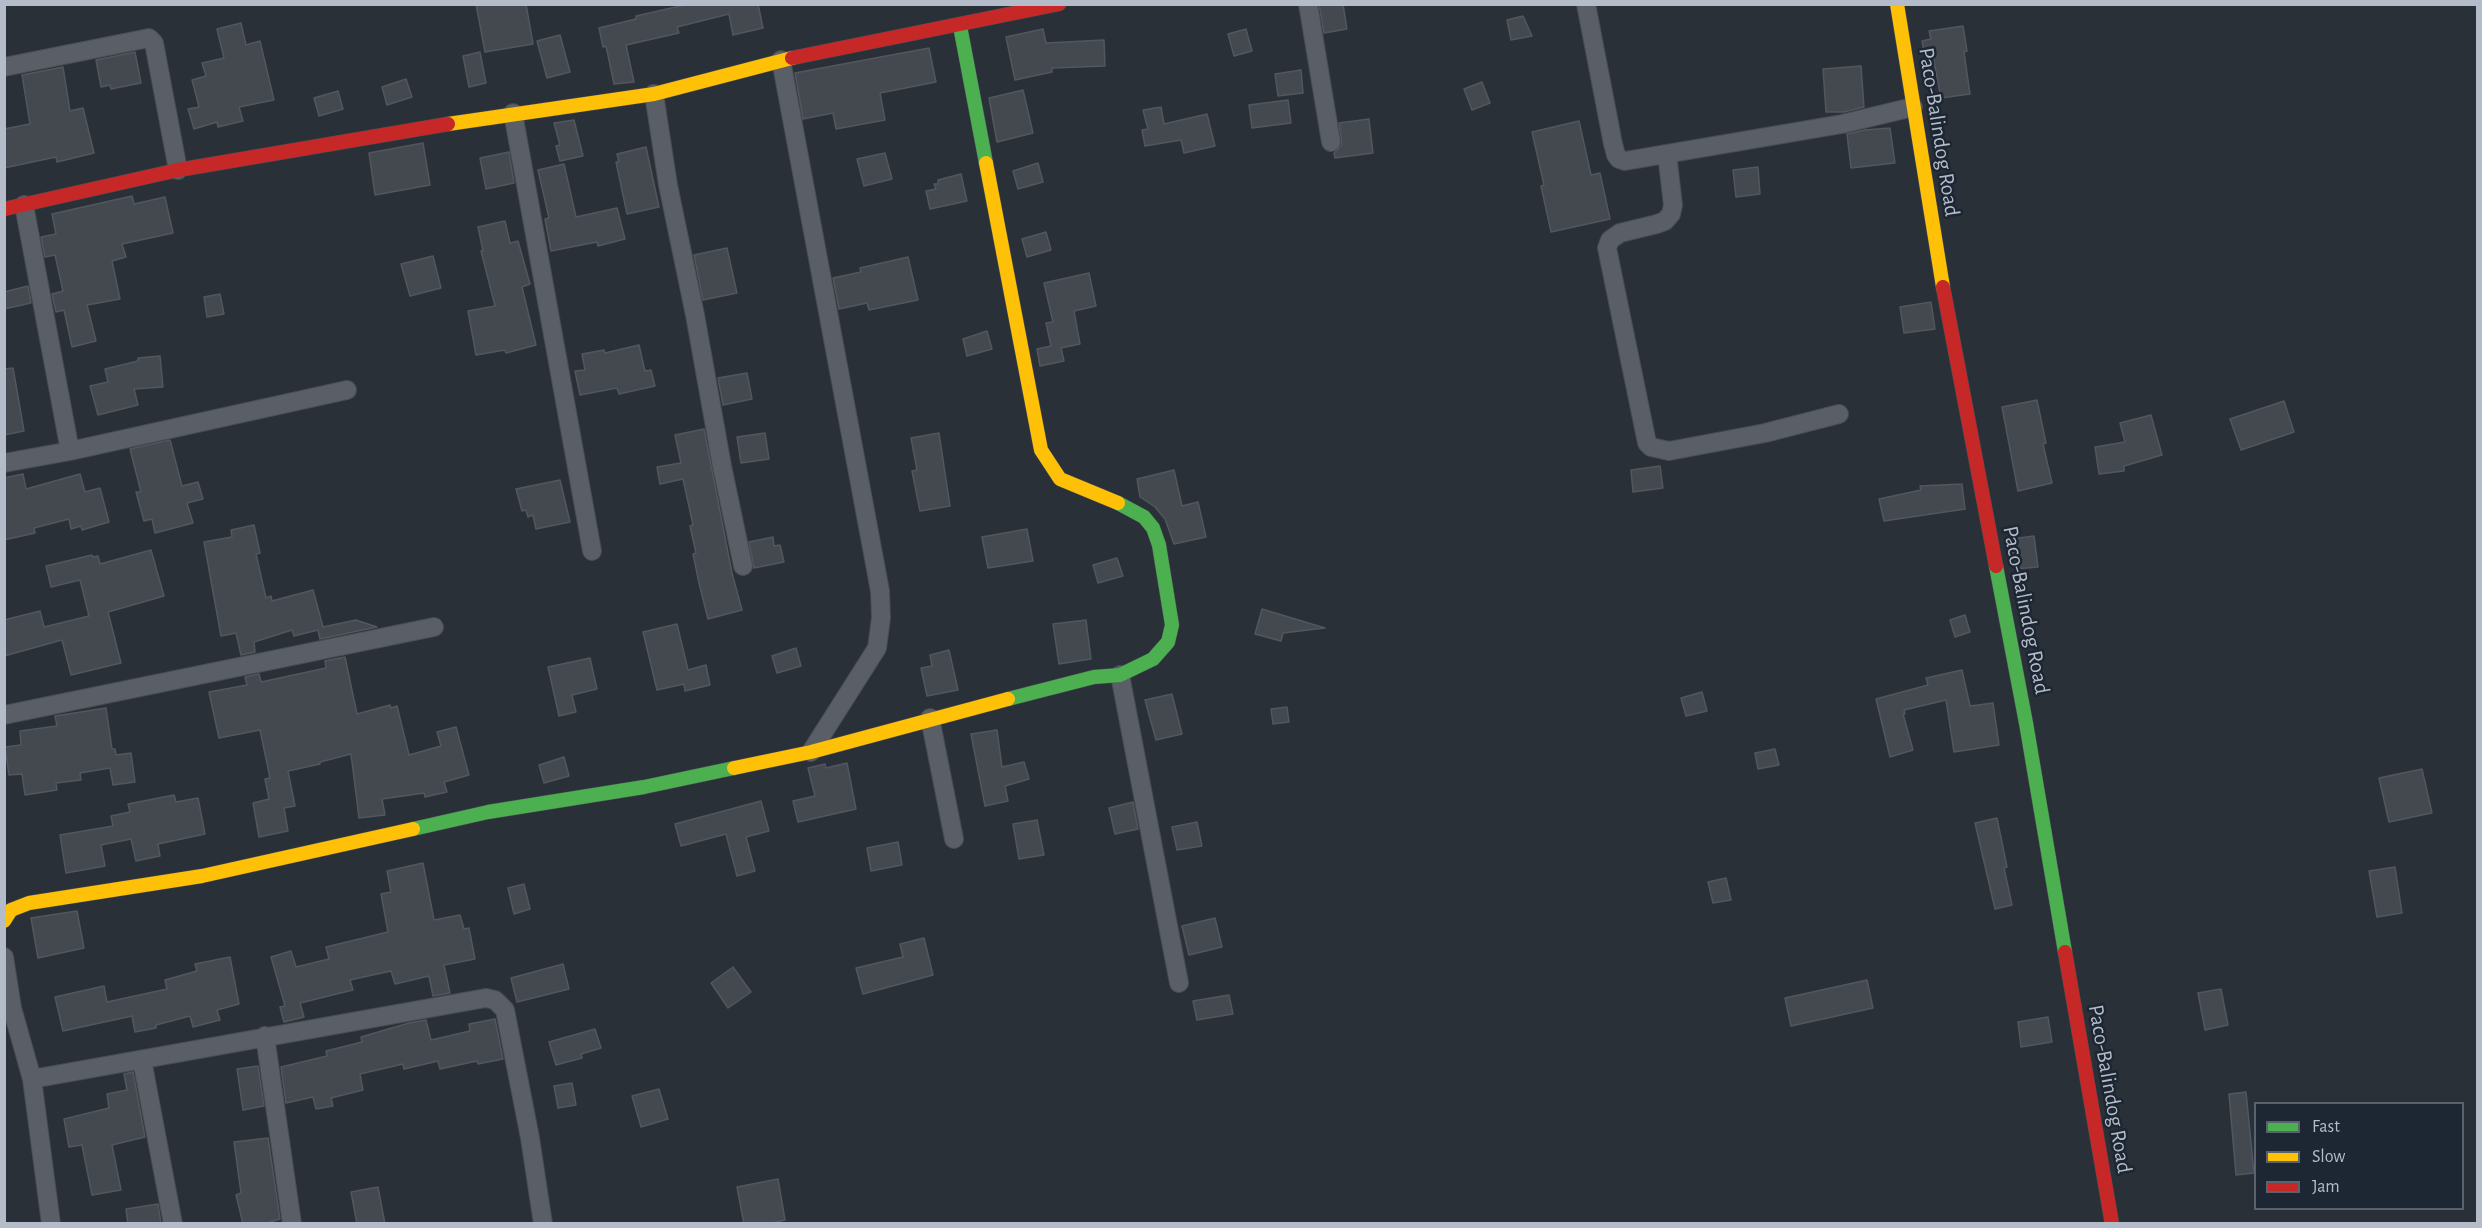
<!DOCTYPE html>
<style>
body{margin:0}
#map{position:relative;width:2482px;height:1228px;overflow:hidden;background:#2a3038;font-family:"Alegreya Sans",sans-serif}
canvas{display:block}
.frame{position:absolute;inset:0;border:6px solid #b4bcc9;pointer-events:none}
.legend{position:absolute;left:2254px;top:1102px;width:210px;height:108px;box-sizing:border-box;background:#1d2633;border:2px solid #59626f;margin:0;padding:8px 10px;list-style:none;font-size:18px;color:#b4bcc9}
.legend li{display:flex;align-items:center;gap:12px;height:30px}
.legend b{width:30px;border:2px solid #59626f}
</style>
<div id="map">
<canvas width="2482" height="1228"></canvas>
<div class="frame"></div>
<ul class="legend">
<li><b style="height:8px;background:#4caf50"></b>Fast</li>
<li><b style="height:8px;background:#ffc107"></b>Slow</li>
<li><b style="height:8px;background:#c62828"></b>Jam</li>
</ul>
</div>
<script>
const c = document.querySelector('canvas').getContext('2d');
c.lineJoin = 'round';
function fill(path, color) { c.fillStyle = color; c.fill(path, 'evenodd'); }
const poly = rows => new Path2D(rows.map(r => 'M' + r).join(''));
function strokePath(path, color, width, dash) { c.strokeStyle = color; c.lineWidth = width; c.lineCap = dash ? 'butt' : 'round'; c.setLineDash(dash || []); c.stroke(path); }
function write(font, color, halo, rows, align = 'center') {
  c.font = font + ' "Alegreya Sans",sans-serif'; c.lineWidth = 5; c.setLineDash([]); c.textBaseline = 'middle'; c.strokeStyle = halo; c.fillStyle = color; for (const [text, x, y, turn = 0] of rows) {
    c.save(); c.translate(x, y); c.rotate((+turn || 0) * Math.PI / 180); c.textAlign = isNaN(turn) ? turn : align; if (halo) c.strokeText(text, 0, 0); c.fillText(text, 0, 0); c.restore();
  }
}
const building = poly([
 [476,4,526,4,533,44,485,52,476,4],
 [689,4,758,4,763,28,733,35,729,14,677,27,679,33,626,45,634,82,614,84,606,46,603,47,599,28,636,19,636,16,689,4],
 [1319,4,1343,4,1347,29,1324,33,1319,4],
 [1523,16,1532,36,1511,40,1507,20,1523,16],
 [241,23,246,45,260,41,274,100,239,107,243,121,218,127,217,122,194,129,188,109,199,107,192,80,206,76,202,63,224,58,217,29,241,23],
 [1963,26,1967,51,1964,52,1970,94,1941,98,1933,56,1925,58,1922,41,1931,39,1929,31,1963,26],
 [1043,29,1046,43,1104,40,1105,66,1052,68,1052,72,1015,80,1006,37,1043,29],
 [1246,29,1252,51,1234,56,1228,34,1246,29],
 [560,35,570,72,547,78,537,41,560,35],
 [929,48,936,82,880,93,885,120,836,129,833,113,803,119,795,73,929,48],
 [135,52,141,83,111,89,110,85,101,87,96,60,135,52],
 [480,52,486,83,469,87,463,56,480,52],
 [1861,66,1864,107,1844,112,1826,112,1823,69,1861,66],
 [63,67,70,111,83,108,94,153,57,162,56,157,4,168,4,129,30,124,22,75,63,67],
 [1301,70,1303,93,1278,96,1275,74,1301,70],
 [406,79,412,97,387,105,382,87,406,79],
 [1482,82,1490,103,1472,110,1464,89,1482,82],
 [1023,90,1033,133,997,142,989,98,1023,90],
 [338,91,343,109,319,116,314,98,338,91],
 [1288,100,1291,123,1252,128,1249,105,1288,100],
 [1161,107,1164,124,1207,114,1215,146,1184,153,1181,140,1145,146,1142,130,1148,129,1143,110,1161,107],
 [1369,119,1373,153,1335,158,1334,153,1342,145,1339,123,1369,119],
 [574,120,583,156,560,161,556,146,560,145,554,123,574,120],
 [1579,121,1591,175,1600,173,1610,219,1551,232,1541,186,1544,185,1532,132,1579,121],
 [1890,128,1895,163,1851,168,1847,134,1865,130,1890,128],
 [423,143,430,185,375,195,369,153,423,143],
 [646,147,659,207,627,214,616,162,619,162,617,154,646,147],
 [509,152,514,183,486,189,480,158,509,152],
 [885,153,892,179,864,186,857,159,885,153],
 [1038,163,1043,182,1018,189,1013,171,1038,163],
 [564,164,576,217,617,208,625,239,598,246,597,242,551,251,545,219,549,218,538,170,564,164],
 [1758,167,1760,194,1736,197,1733,170,1758,167],
 [961,174,967,201,930,209,926,191,936,189,934,184,938,184,938,180,961,174],
 [132,196,134,204,165,197,173,233,122,244,126,257,112,261,120,299,87,305,96,341,72,347,64,310,56,312,52,294,63,291,55,255,45,257,41,237,56,234,52,214,132,196],
 [505,221,510,243,518,241,530,284,522,287,536,345,506,353,505,350,476,355,468,311,495,306,481,251,483,251,478,227,505,221],
 [1046,232,1051,250,1027,257,1022,239,1046,232],
 [727,248,737,293,703,300,694,255,727,248],
 [433,256,441,288,410,296,401,264,433,256],
 [908,257,918,300,869,310,867,303,839,309,833,278,861,272,860,268,908,257],
 [1089,273,1096,306,1074,311,1080,344,1061,348,1064,361,1040,366,1037,349,1051,346,1046,323,1053,322,1044,283,1089,273],
 [28,286,31,303,4,309,4,292,28,286],
 [220,294,224,314,207,317,204,297,220,294],
 [1931,302,1935,329,1904,333,1900,307,1931,302],
 [987,331,992,349,967,356,963,339,987,331],
 [639,345,645,371,651,370,655,386,619,394,617,388,580,395,575,371,585,370,582,354,604,350,605,353,639,345],
 [160,356,163,387,134,389,138,405,98,415,90,386,108,382,105,369,138,361,138,358,160,356],
 [13,368,24,431,4,435,4,369,13,368],
 [747,373,752,399,723,405,718,378,747,373],
 [2037,400,2046,443,2043,444,2052,483,2018,491,2002,407,2037,400],
 [2284,401,2294,432,2241,450,2230,419,2284,401],
 [2151,415,2162,455,2124,466,2124,471,2099,474,2095,447,2125,442,2120,423,2151,415],
 [704,429,732,573,742,610,708,619,699,583,693,554,696,553,690,526,693,525,683,479,660,484,657,467,681,463,675,435,704,429],
 [765,433,769,459,741,463,737,437,765,433],
 [939,433,950,506,920,511,912,471,917,470,911,438,939,433],
 [170,440,182,486,198,482,203,499,187,503,193,523,155,533,152,519,144,521,136,492,141,492,130,449,170,440],
 [1660,466,1663,488,1633,492,1631,470,1660,466],
 [1174,470,1182,506,1198,502,1206,537,1174,544,1165,519,1155,507,1140,497,1137,479,1174,470],
 [23,474,26,489,80,474,85,492,100,488,109,522,82,530,81,526,71,529,69,519,34,528,35,533,4,540,4,478,23,474],
 [560,480,570,522,536,529,533,515,528,517,526,510,522,511,516,489,560,480],
 [1962,484,1965,509,1884,521,1879,499,1921,490,1920,486,1962,484],
 [254,525,260,553,256,554,266,598,271,596,272,601,313,590,323,627,356,620,377,627,320,639,318,630,294,636,292,630,254,642,255,652,241,655,236,633,221,636,204,542,232,537,231,530,254,525],
 [1027,529,1033,561,988,568,982,537,1027,529],
 [2034,536,2038,567,2015,569,2011,539,2034,536],
 [773,537,774,546,780,545,784,562,754,568,749,542,773,537],
 [151,550,164,596,108,612,121,663,71,675,62,640,4,656,4,620,40,611,44,627,89,616,80,580,51,587,46,566,92,555,93,557,98,556,100,564,151,550],
 [1117,558,1123,576,1098,583,1093,565,1117,558],
 [1262,609,1325,628,1283,633,1281,641,1255,634,1262,609],
 [1965,615,1970,632,1955,637,1950,620,1965,615],
 [1086,620,1091,659,1059,664,1053,624,1086,620],
 [677,624,688,670,706,665,710,685,685,691,684,684,657,690,643,632,677,624],
 [796,648,801,666,777,673,772,656,796,648],
 [949,650,958,690,927,696,921,668,932,666,930,655,949,650],
 [345,657,357,714,390,705,391,708,397,706,409,755,441,746,437,732,456,727,469,775,444,782,447,792,425,797,424,793,382,799,385,815,359,818,351,754,320,762,320,764,288,771,295,806,284,808,288,831,259,837,253,803,269,799,265,779,270,778,260,730,219,738,209,692,247,685,245,677,259,674,261,682,326,668,325,661,345,657],
 [590,658,597,689,572,695,576,712,559,716,548,667,590,658],
 [1962,670,1970,706,1993,703,1999,745,1954,752,1946,700,1904,710,1905,714,1903,714,1913,750,1890,757,1876,699,1928,685,1926,678,1962,670],
 [1702,692,1707,711,1686,716,1681,698,1702,692],
 [1172,694,1182,734,1156,740,1145,700,1172,694],
 [1287,707,1289,722,1273,724,1271,709,1287,707],
 [106,708,112,749,115,749,116,755,131,753,135,782,113,785,110,768,80,773,81,780,56,783,57,790,25,795,22,774,9,775,5,747,21,745,20,731,57,726,55,716,106,708],
 [997,730,1002,767,1024,762,1029,779,1005,786,1008,801,985,806,971,734,997,730],
 [1775,749,1779,765,1758,769,1755,753,1775,749],
 [564,757,569,776,544,783,539,765,564,757],
 [847,763,856,809,798,822,793,801,815,796,808,768,825,764,826,768,847,763],
 [2422,769,2432,813,2389,822,2379,778,2422,769],
 [174,795,176,802,198,798,205,834,158,844,160,856,136,861,131,839,101,845,105,866,66,873,60,835,113,826,111,816,130,812,128,804,174,795],
 [761,801,769,831,746,837,755,871,737,876,726,834,681,846,675,824,761,801],
 [1133,802,1138,829,1115,834,1109,808,1133,802],
 [1997,818,2007,867,2004,868,2012,905,1995,909,1975,823,1997,818],
 [1037,820,1044,855,1019,859,1013,824,1037,820],
 [1197,822,1202,846,1177,850,1172,827,1197,822],
 [898,842,902,865,871,871,867,848,898,842],
 [423,863,434,920,460,915,464,929,469,928,475,959,444,965,450,993,433,996,429,976,395,984,391,971,350,980,353,990,300,1003,304,1017,284,1022,280,1007,285,1006,271,957,291,951,296,967,329,959,326,947,388,932,381,894,391,892,387,871,423,863],
 [2395,867,2402,913,2377,917,2369,871,2395,867],
 [1726,878,1731,900,1713,903,1708,882,1726,878],
 [524,884,530,909,514,914,508,888,524,884],
 [77,911,84,948,38,958,31,918,77,911],
 [1215,918,1222,947,1189,955,1182,926,1215,918],
 [924,938,933,975,863,994,856,968,903,957,900,944,924,938],
 [230,957,239,1004,217,1010,220,1020,193,1027,190,1016,156,1025,156,1028,135,1032,132,1016,63,1031,55,997,104,986,107,1002,167,989,165,980,197,971,195,964,230,957],
 [563,964,569,989,517,1002,511,978,563,964],
 [733,967,751,992,728,1008,711,983,733,967],
 [1867,980,1873,1008,1791,1026,1785,998,1867,980],
 [2221,989,2228,1025,2205,1030,2198,993,2221,989],
 [1229,995,1233,1014,1197,1020,1193,1001,1229,995],
 [2048,1017,2052,1042,2021,1047,2018,1022,2048,1017],
 [495,1019,503,1059,478,1064,477,1061,440,1069,438,1061,404,1069,403,1064,360,1074,363,1090,331,1098,333,1106,316,1109,313,1097,286,1103,281,1067,327,1056,326,1051,362,1042,361,1037,409,1023,426,1020,431,1040,470,1031,469,1024,495,1019],
 [595,1029,601,1048,581,1054,582,1058,556,1065,549,1042,595,1029],
 [258,1066,264,1106,243,1110,237,1069,258,1066],
 [133,1072,145,1137,112,1145,121,1190,92,1195,82,1145,69,1147,64,1119,109,1108,107,1094,127,1090,124,1074,133,1072],
 [572,1083,576,1105,558,1108,554,1086,572,1083],
 [659,1089,668,1119,641,1127,632,1096,659,1089],
 [2246,1092,2254,1173,2236,1175,2229,1094,2246,1092],
 [268,1138,280,1219,264,1224,243,1224,236,1195,241,1193,234,1142,268,1138],
 [778,1179,785,1220,767,1224,744,1224,737,1187,778,1179],
 [378,1187,385,1224,357,1224,351,1192,378,1187],
 [158,1204,161,1224,128,1224,126,1209,158,1204]
]);
fill(building, '#444950');
strokePath(building, '#52575f', 1.5);
const street = poly([
 [1308,4,1331,142],
 [1586,4,1613,144,1616,155,1619,159,1625,161,1842,124,1913,107],
 [781,60,880,591,881,618,877,648,811,752],
 [4,67,149,38,154,43,178,170],
 [654,94,668,185,695,315,722,466,743,566],
 [513,113,592,551],
 [1667,154,1673,205,1671,214,1665,221,1657,224,1620,233,1610,240,1607,248,1647,443,1651,447,1669,451,1765,433,1839,414],
 [24,205,70,451],
 [4,463,70,451,347,390],
 [1120,675,1179,983],
 [4,715,434,627],
 [930,718,954,839],
 [4,957,12,1008,32,1079,51,1224],
 [265,1036,292,1224],
 [142,1060,173,1224],
 [32,1079,486,998,495,1000,505,1010,530,1138,543,1224]
]);
const fast = poly([
 [960,26,986,163],
 [1996,566,2026,723,2065,952],
 [1008,699,1094,677,1120,675,1153,659,1168,642,1172,625,1159,545,1153,528,1144,517,1118,503],
 [413,829,488,812,644,787,734,768]
]);
const slow = poly([
 [1897,4,1943,287],
 [448,124,654,94,792,58],
 [986,163,1041,450,1060,479,1118,503],
 [734,768,811,752,1008,699],
 [4,921,11,910,29,903,202,876,413,829]
]);
const jam = poly([
 [792,58,1059,4],
 [4,209,178,170,448,124],
 [1943,287,1996,566],
 [2065,952,2112,1224]
]);
strokePath(street, '#484c53', 20);
strokePath(fast, '#484c53', 15);
strokePath(slow, '#484c53', 15);
strokePath(jam, '#484c53', 15);
strokePath(street, '#5a5e66', 18);
strokePath(fast, '#4caf50', 14);
strokePath(slow, '#ffc107', 14);
strokePath(jam, '#c62828', 14);
write('22px', '#b4bcc9', '#1d2633', [
 ["Paco-Balindog Road",1939,132,81],
 ["Paco-Balindog Road",2026,610,79],
 ["Paco-Balindog Road",2110,1089,80]
]);
</script>
